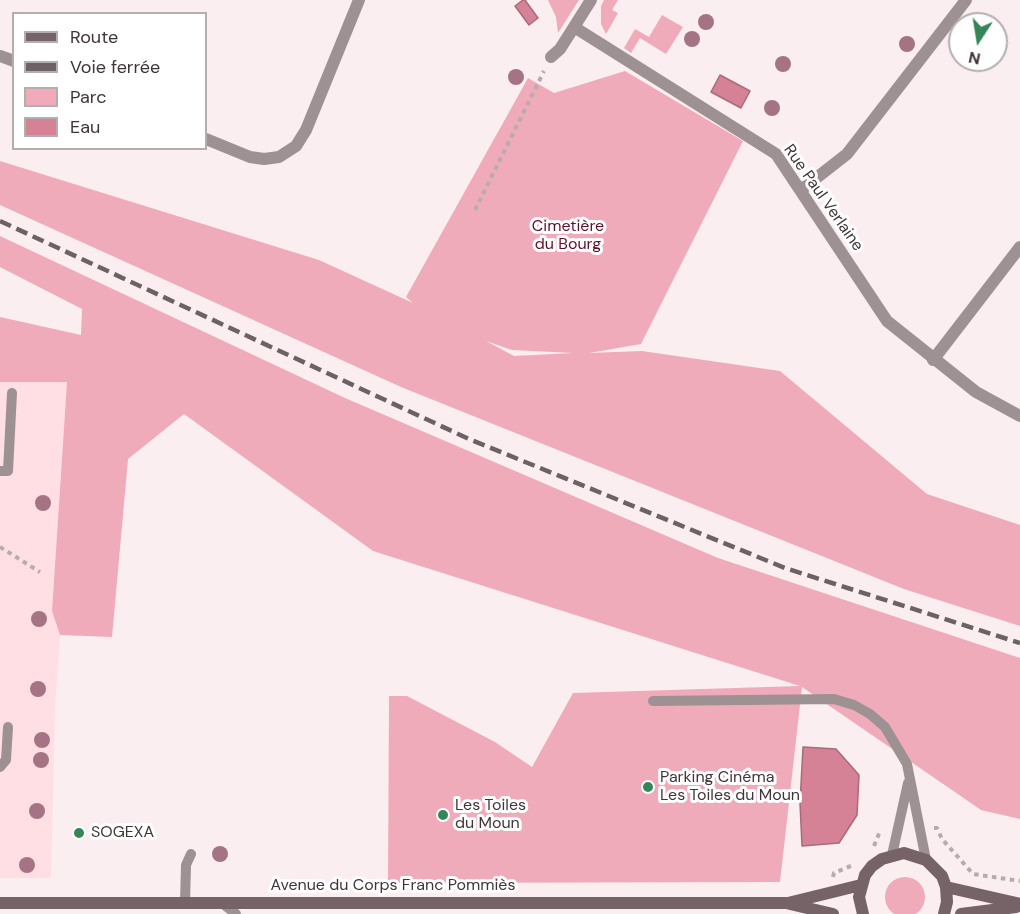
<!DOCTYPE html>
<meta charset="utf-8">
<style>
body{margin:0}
#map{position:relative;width:1020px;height:914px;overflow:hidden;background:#fbeef0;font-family:"DM Sans",sans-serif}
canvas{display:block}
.legend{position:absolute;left:12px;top:12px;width:195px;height:138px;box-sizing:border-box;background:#fff;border:2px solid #b3aeaf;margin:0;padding:8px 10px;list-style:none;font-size:18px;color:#413437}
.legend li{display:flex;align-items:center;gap:12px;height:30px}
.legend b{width:30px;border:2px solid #b3aeaf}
.north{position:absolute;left:948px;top:12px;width:60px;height:60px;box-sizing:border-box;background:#fff;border:2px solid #b3aeaf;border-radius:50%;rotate:192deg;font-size:16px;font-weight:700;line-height:24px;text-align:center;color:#413437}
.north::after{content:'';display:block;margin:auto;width:21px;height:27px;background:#358657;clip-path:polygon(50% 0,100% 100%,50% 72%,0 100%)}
</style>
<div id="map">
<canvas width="1020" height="914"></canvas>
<ul class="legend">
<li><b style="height:8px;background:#766367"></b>Route</li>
<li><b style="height:8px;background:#6e6164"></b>Voie ferrée</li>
<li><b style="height:16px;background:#f0abba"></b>Parc</li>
<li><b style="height:16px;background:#d58296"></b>Eau</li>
</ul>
<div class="north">N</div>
</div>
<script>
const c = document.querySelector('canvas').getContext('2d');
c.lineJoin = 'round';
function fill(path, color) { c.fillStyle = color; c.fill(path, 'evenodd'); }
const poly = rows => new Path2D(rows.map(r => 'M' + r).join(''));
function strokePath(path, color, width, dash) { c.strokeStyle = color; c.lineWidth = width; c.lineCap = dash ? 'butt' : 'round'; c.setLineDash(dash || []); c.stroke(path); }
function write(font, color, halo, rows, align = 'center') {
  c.font = font + ' "DM Sans",sans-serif'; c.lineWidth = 6; c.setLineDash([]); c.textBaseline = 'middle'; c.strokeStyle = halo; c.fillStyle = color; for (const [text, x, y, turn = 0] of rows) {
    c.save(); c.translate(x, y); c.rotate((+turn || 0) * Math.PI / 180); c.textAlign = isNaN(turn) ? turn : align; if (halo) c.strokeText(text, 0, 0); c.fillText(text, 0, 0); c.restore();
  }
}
fill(poly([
 [67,381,52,611,60,635,55,706,51,878,0,878,0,382]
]), '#ffdee4');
fill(poly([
 [548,0,579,0,558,33,556,17],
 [604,0,618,0,612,10,618,13,606,34,601,24,601,6],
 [662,15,683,27,666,54,640,38,631,53,624,48,635,29,649,37],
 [625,71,743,141,641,344,589,353,642,351,780,371,927,494,1020,525,1020,626,904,589,401,387,0,205,0,161,319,260,413,303,406,297,528,78,554,93],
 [486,341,512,350,573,353,514,356],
 [0,236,345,398,718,558,1020,658,1020,819,981,810,802,687,780,882,388,883,389,696,407,696,495,742,532,767,573,693,800,686,373,551,184,414,128,459,112,637,60,635,52,611,67,382,0,382,0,317,81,335,82,309,0,267],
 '885 897a20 20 0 1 1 40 0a20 20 0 1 1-40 0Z'
]), '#f0abba');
const water = poly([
 [523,0,525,0,538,18,529,25,515,6,523,0],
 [720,75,750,91,741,108,711,92,720,75],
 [803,747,836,749,859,775,857,815,839,843,802,846,800,803,803,747]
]);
fill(water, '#d58296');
strokePath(water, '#a96b7a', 1.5);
strokePath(poly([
 [475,210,544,71],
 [0,547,40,572],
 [934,828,937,828,942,839,973,874,1020,881],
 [874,846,880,831],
 [833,877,834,873,853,865]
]), '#b8abad', 4, [4.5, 4.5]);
strokePath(poly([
 [0,471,8,471,12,393],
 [653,701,834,699,854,705,870,714,885,727,907,764,926,860],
 [0,767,6,760,8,727],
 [892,855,908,783],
 [185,903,186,865,191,854],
 [222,903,236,914]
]), '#9e9193', 10);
strokePath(poly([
 [574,27,591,0],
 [0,56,14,61],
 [551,57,560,49,574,27,776,154,887,321,976,392,1020,416],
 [206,139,250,157,264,159,279,157,296,146,306,130,359,0],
 [801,190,847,154,966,0],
 [933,360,1020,247]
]), '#9e9193', 12);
strokePath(poly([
 [946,887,1020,904],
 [0,903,786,903,833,914],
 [788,903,861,885],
 [863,914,859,897,865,875,872,866,882,859,904,853,926,860,942,876,946,887,947,902,944,914],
 [961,914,1016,907]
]), '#766367', 12);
strokePath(poly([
 [0,221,469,439,785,568,1020,643]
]), '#6e6164', 4.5, [12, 6]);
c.fillStyle = '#a47484';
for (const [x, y] of [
 [706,22],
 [692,39],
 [907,44],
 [783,64],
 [516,77],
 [772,108],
 [43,503],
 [39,619],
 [38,689],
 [42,740],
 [41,760],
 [37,811],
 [220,854],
 [27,865]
]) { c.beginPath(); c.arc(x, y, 8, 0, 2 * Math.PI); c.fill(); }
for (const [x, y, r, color] of [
 [648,787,6,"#358657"],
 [443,815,6,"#358657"],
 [79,833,6,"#358657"]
]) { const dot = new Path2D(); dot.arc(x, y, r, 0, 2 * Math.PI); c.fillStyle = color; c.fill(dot); strokePath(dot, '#fff', 2); }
write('16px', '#413437', '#fff', [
 ["Rue Paul Verlaine",823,198,55],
 ["Avenue du Corps Franc Pommiès",393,886]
]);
write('16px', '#5c112b', '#fff', [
 ["Cimetière",568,227],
 ["du Bourg",568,245]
]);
write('16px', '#413437', '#fff', [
 ["Parking Cinéma",660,778],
 ["Les Toiles du Moun",660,796],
 ["Les Toiles",455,806],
 ["du Moun",455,824],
 ["SOGEXA",91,833]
], 'left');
</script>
